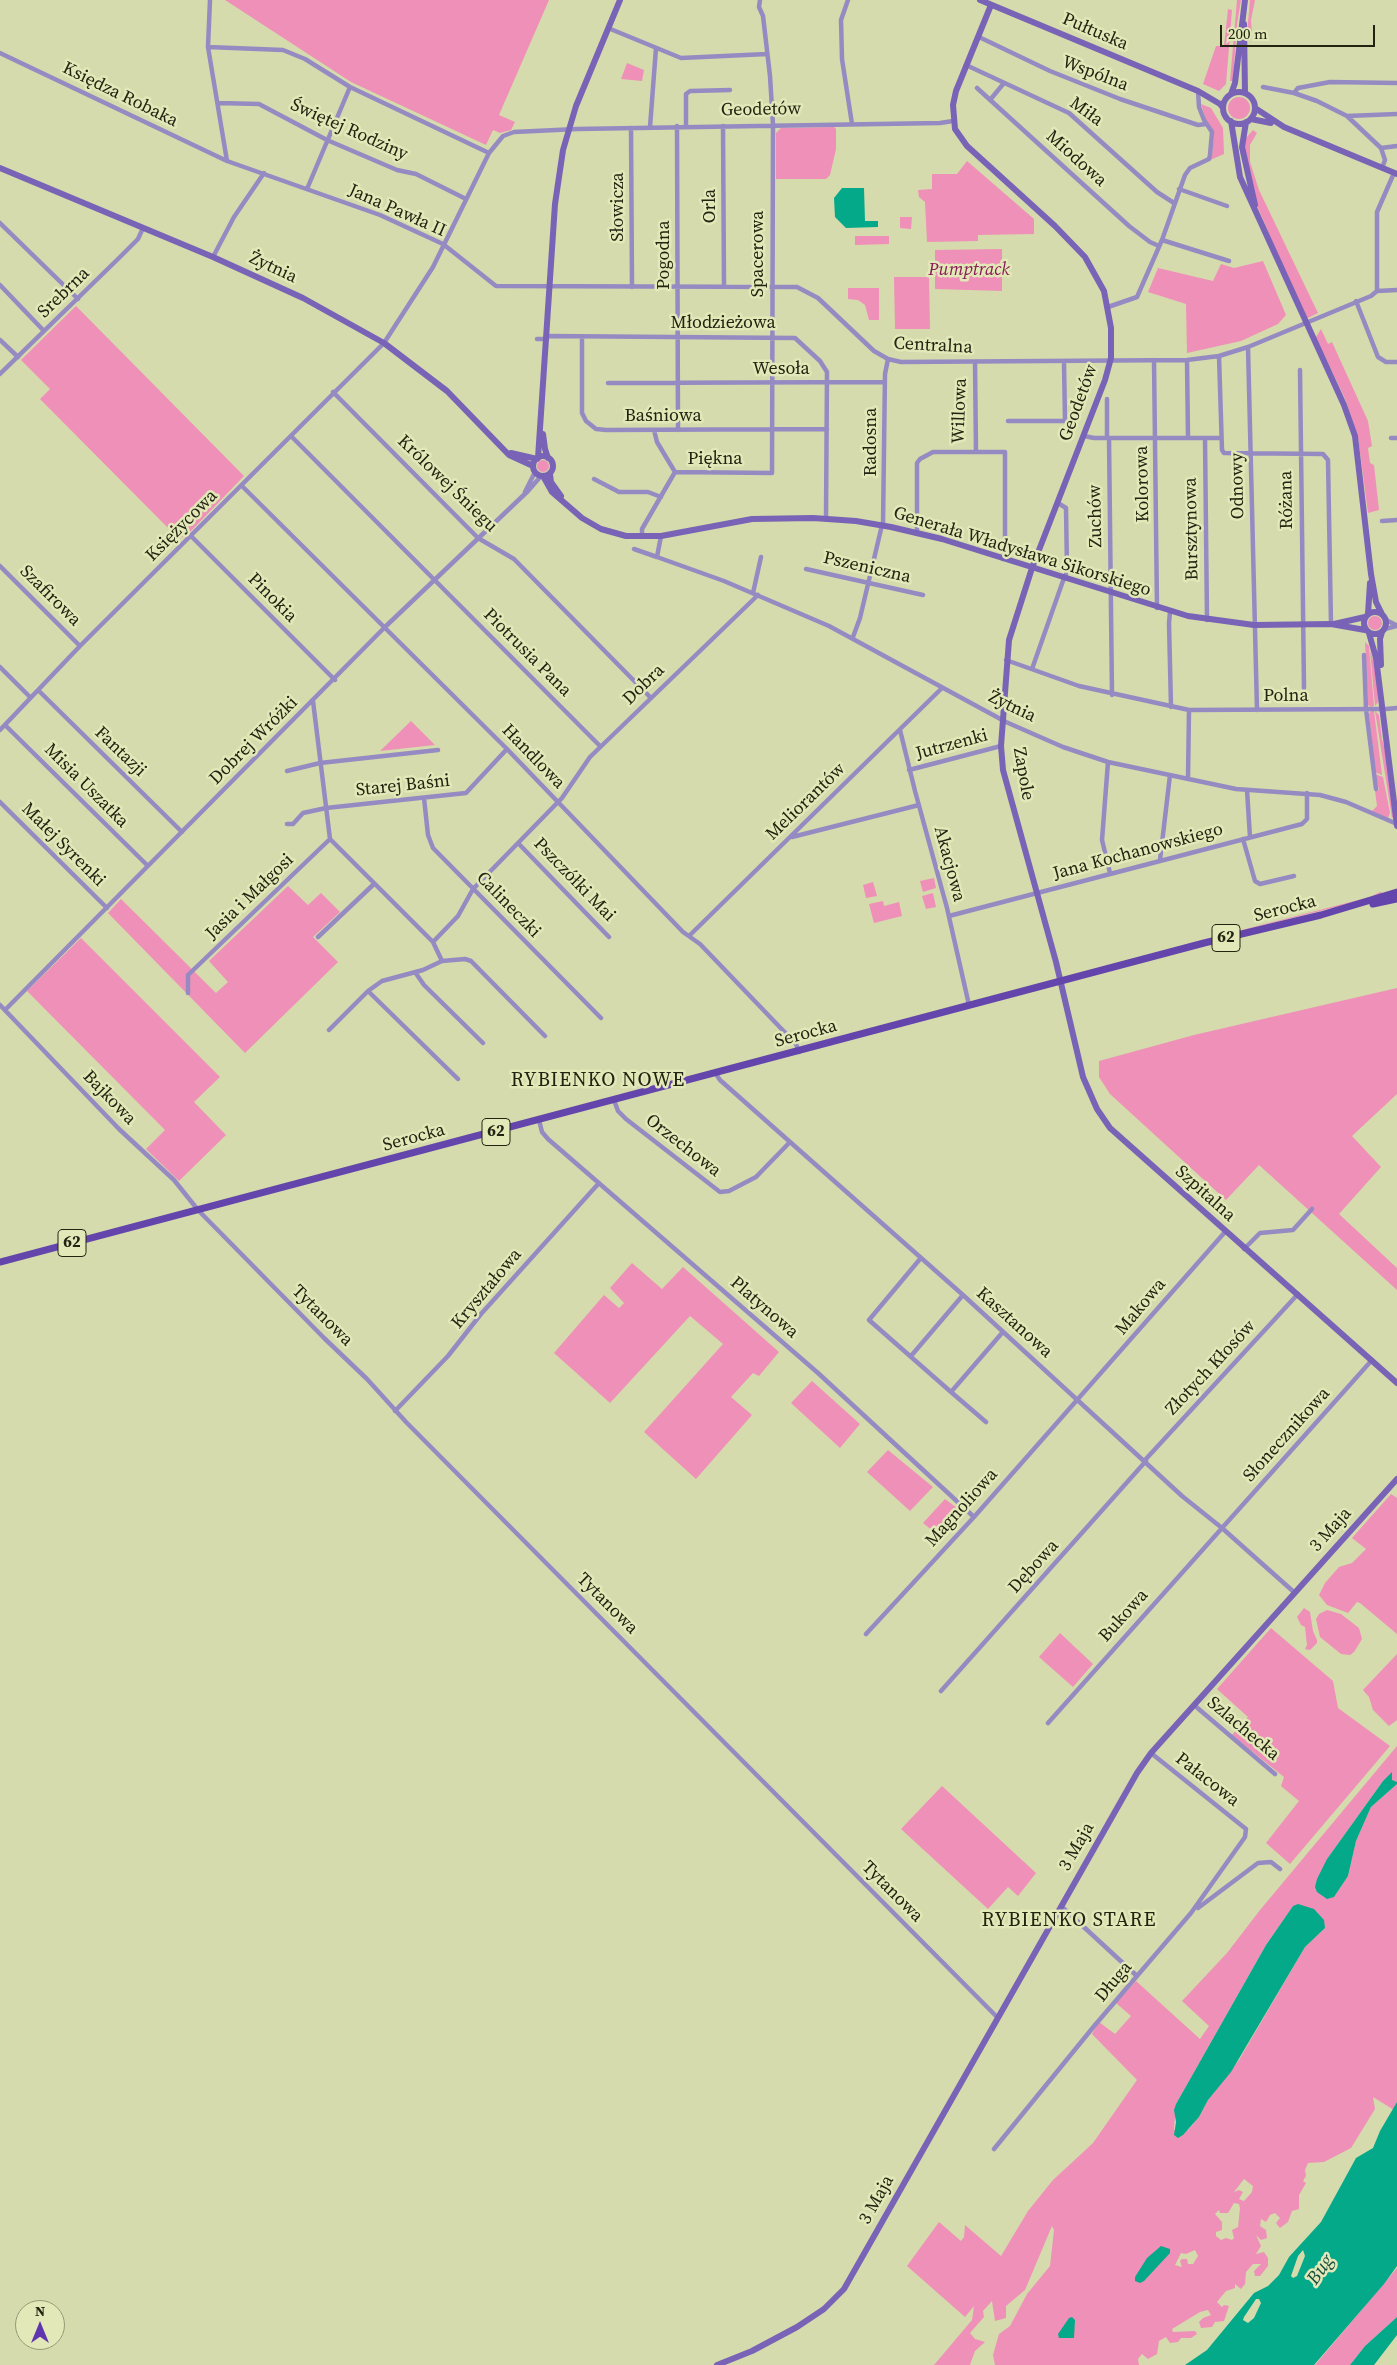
<!DOCTYPE html>
<meta charset="utf-8">
<style>
body{margin:0}
#map{position:relative;width:1397px;height:2365px;overflow:hidden;background:#d5dbac;font-family:"Source Serif 4",serif}
canvas{display:block}
.north{position:absolute;left:15px;top:2300px;width:50px;height:50px;box-sizing:border-box;background:#e2e8b8;border:1px solid #959a75;border-radius:50%;rotate:0deg;font-size:14px;font-weight:700;line-height:20px;text-align:center;color:#222411}
.north::after{content:'';display:block;margin:auto;width:18px;height:22px;background:#5f36ae;clip-path:polygon(50% 0,100% 100%,50% 72%,0 100%)}
.scale{position:absolute;left:1220px;top:25px;width:155px;height:22px;box-sizing:border-box;border:2px solid #222411;border-top:0;padding-left:6px;font-size:15px;line-height:18px;white-space:nowrap;color:#222411;-webkit-text-stroke:4px #e2e8b8;paint-order:stroke}
</style>
<div id="map">
<canvas width="1397" height="2365"></canvas>
<div class="north">N</div>
<div class="scale">200 m</div>
</div>
<script>
const c = document.querySelector('canvas').getContext('2d');
c.lineJoin = 'round';
function fill(path, color) { c.fillStyle = color; c.fill(path, 'evenodd'); }
const poly = rows => new Path2D(rows.map(r => 'M' + r).join(''));
function strokePath(path, color, width, dash) { c.strokeStyle = color; c.lineWidth = width; c.lineCap = dash ? 'butt' : 'round'; c.setLineDash(dash || []); c.stroke(path); }
function write(font, color, halo, rows, align = 'center') {
  c.font = font + ' "Source Serif 4",serif'; c.lineWidth = 5; c.setLineDash([]); c.textBaseline = 'middle'; c.strokeStyle = halo; c.fillStyle = color; for (const [text, x, y, turn = 0] of rows) {
    c.save(); c.translate(x, y); c.rotate((+turn || 0) * Math.PI / 180); c.textAlign = isNaN(turn) ? turn : align; if (halo) c.strokeText(text, 0, 0); c.fillText(text, 0, 0); c.restore();
  }
}
fill(poly([
 [225,0,549,0,499,115,515,122,511,130,500,133,493,130,486,145,351,82],
 [1237,0,1241,0,1237,24,1233,81,1230,81],
 [1250,0,1255,0,1251,20,1252,33,1247,34],
 [1228,9,1232,10,1226,84,1219,91,1203,84,1216,46,1224,46],
 [627,63,644,70,642,81,621,79],
 '1228 108a11 11 0 1 1 22 0a11 11 0 1 1-22 0Z',
 [1201,104,1211,108,1223,128,1224,154,1208,161,1212,157,1214,133,1206,120],
 [834,127,836,129,836,149,830,175,826,179,776,179,776,133,781,128],
 [1253,130,1257,133,1250,145,1250,162,1259,190,1318,313,1306,319,1258,208,1244,148,1246,138],
 [967,161,1034,219,1034,234,978,235,978,241,927,242,925,202,919,197,918,190,932,189,932,174,957,174],
 [900,217,912,217,911,229,900,228],
 [855,236,889,236,889,244,855,245],
 [1002,249,1002,291,935,289,935,250],
 [1263,261,1286,315,1278,324,1241,341,1187,353,1186,304,1148,292,1158,268,1213,281,1221,264,1234,268],
 [894,277,929,277,930,329,895,329],
 [848,288,879,288,879,320,869,320,865,305,858,300,848,299],
 [76,306,244,476,191,531,179,539,40,399,50,389,21,360],
 [1321,329,1328,344,1332,342,1368,421,1372,446,1368,448,1370,463,1374,465,1379,510,1368,513,1358,437,1346,401,1316,337],
 '537 466a6 6 0 1 1 12 0a6 6 0 1 1-12 0Z',
 '1368 623a7 7 0 1 1 14 0a7 7 0 1 1-14 0Z',
 [1365,642,1369,646,1374,706,1371,707,1368,705],
 [1370,650,1377,673,1378,702,1375,706],
 [1371,711,1374,711,1382,775,1375,772,1369,714],
 [1375,711,1379,715,1382,739,1385,750,1394,816,1392,818],
 [411,721,435,745,380,751],
 [1375,774,1383,777,1390,813,1388,818,1372,811,1377,806,1375,791,1379,790],
 [934,878,936,888,923,892,920,881],
 [873,882,877,896,866,898,863,885],
 [288,886,308,905,321,893,340,912,313,937,338,962,245,1053,108,913,121,899,216,993,228,982,209,961],
 [1380,892,1383,893,1340,906,1168,949,1370,897],
 [933,893,936,907,926,909,922,896],
 [883,901,884,906,899,902,902,916,874,923,869,904],
 [81,938,220,1077,194,1102,226,1135,179,1181,146,1149,165,1130,27,991],
 [1397,988,1397,1094,1352,1136,1381,1167,1339,1214,1397,1268,1397,1290,1259,1165,1226,1200,1110,1094,1099,1077,1099,1061,1194,1035],
 [632,1263,662,1289,683,1267,779,1352,759,1376,753,1373,731,1397,752,1415,696,1479,644,1432,723,1344,690,1316,610,1403,554,1353,604,1295,619,1308,624,1303,610,1288],
 [812,1381,860,1424,840,1448,791,1403],
 [888,1450,933,1487,910,1511,867,1472],
 [1391,1494,1397,1498,1397,1634,1360,1603,1357,1602,1348,1613,1327,1605,1319,1595,1325,1583,1339,1567,1352,1563,1366,1549,1352,1538],
 [945,1499,957,1508,958,1516,939,1536,923,1523],
 [1304,1608,1310,1612,1313,1631,1317,1640,1317,1643,1310,1650,1305,1649,1307,1645,1305,1627,1301,1625,1297,1617],
 [1327,1610,1341,1614,1359,1628,1362,1639,1354,1652,1350,1655,1341,1654,1320,1637,1316,1619,1319,1614],
 [1271,1628,1333,1681,1338,1708,1390,1746,1290,1864,1266,1843,1299,1801,1281,1786,1284,1777,1232,1735,1248,1717,1217,1689],
 [1060,1633,1093,1664,1073,1687,1039,1657],
 [1397,1654,1397,1720,1389,1726,1373,1710,1369,1697,1363,1690],
 [1397,1746,1397,1782,1392,1781,1392,1774,1383,1781,1327,1859,1334,1897,1348,1876,1356,1841,1371,1807,1397,1784,1397,2102,1394,2110,1373,2097,1375,2109,1351,2148,1324,2162,1308,2163,1305,2170,1306,2176,1303,2181,1306,2183,1299,2195,1299,2209,1292,2211,1288,2222,1280,2228,1276,2223,1280,2218,1275,2213,1270,2215,1266,2222,1261,2219,1260,2226,1266,2230,1267,2238,1261,2240,1256,2235,1261,2246,1256,2254,1264,2252,1268,2258,1268,2266,1260,2276,1255,2276,1254,2271,1261,2264,1253,2264,1246,2272,1245,2284,1241,2289,1235,2284,1235,2288,1226,2291,1217,2302,1222,2307,1224,2305,1229,2306,1224,2321,1215,2322,1212,2327,1201,2328,1199,2322,1203,2318,1211,2315,1208,2310,1200,2312,1172,2329,1173,2332,1195,2331,1197,2334,1191,2338,1181,2338,1178,2342,1170,2343,1166,2337,1159,2341,1157,2354,1148,2359,1142,2354,1138,2359,1139,2365,995,2365,993,2355,999,2334,1010,2326,1027,2294,1050,2266,1054,2230,1052,2226,1025,2290,1006,2306,1006,2318,995,2321,992,2301,983,2311,984,2317,970,2333,975,2339,985,2342,975,2351,970,2365,934,2365,972,2320,974,2306,965,2317,907,2266,939,2222,961,2241,964,2237,965,2225,1001,2256,1028,2211,1053,2180,1093,2143,1137,2080,1092,2034,1099,2022,1115,2034,1131,2016,1116,2003,1136,1981,1200,2039,1209,2026,1182,2001,1227,1953,1260,1910],
 [1293,1906,1325,1928,1305,1947,1239,2060,1208,2100,1199,2117,1188,2130,1174,2130,1176,2104,1266,1945],
 [1244,2179,1253,2186,1252,2192,1244,2201,1239,2199,1243,2192,1239,2190,1234,2192],
 [1234,2203,1239,2204,1240,2208,1238,2227,1232,2230,1234,2238,1232,2240,1226,2238,1221,2240,1216,2236,1216,2232,1222,2230,1222,2222,1215,2214,1219,2210,1220,2213,1228,2213],
 [1195,2250,1198,2256,1193,2264,1188,2264,1187,2259,1182,2259,1180,2261,1182,2267,1175,2265,1181,2253,1186,2254],
 [942,1786,1036,1873,1018,1896,1008,1887,988,1909,901,1829],
 [1397,2268,1397,2317,1365,2346,1350,2365,1315,2365]
]), '#ef90b8');
fill(poly([
 [842,188,864,188,865,221,878,221,878,227,846,228,835,217,834,198],
 [1392,1772,1392,1780,1397,1782,1397,1784,1371,1807,1356,1841,1348,1876,1334,1897,1327,1899,1317,1892,1315,1887,1317,1879,1327,1859,1383,1781],
 [1298,1904,1314,1909,1324,1920,1325,1928,1305,1947,1231,2072,1208,2100,1199,2117,1183,2135,1178,2138,1174,2135,1176,2122,1174,2110,1176,2104,1266,1945,1293,1906],
 [1397,2102,1397,2266,1384,2284,1314,2365,1185,2365,1207,2350,1254,2293,1268,2286,1279,2275,1289,2257,1321,2222,1356,2158,1373,2148,1380,2131],
 [1303,2250,1305,2256,1297,2276,1293,2278,1291,2276,1298,2256],
 [1256,2299,1259,2299,1261,2303,1254,2318,1248,2323,1243,2320,1244,2317],
 [1161,2246,1170,2249,1170,2253,1144,2281,1140,2283,1135,2281,1135,2277,1147,2258],
 [1072,2317,1075,2320,1074,2338,1059,2338,1058,2334,1069,2318],
 [1397,2317,1397,2335,1374,2365,1350,2365,1365,2346]
]), '#04a98a');
strokePath(poly([
 [210,0,208,47,227,161],
 [848,0,841,20,842,59,852,124],
 [608,28,681,58,767,54],
 [979,37,1050,71,1120,99,1198,125,1206,124],
 [208,47,283,50,305,59,350,87,489,153],
 [0,53,227,161,380,215,443,244,496,286,797,287,818,298,874,351,888,359,901,362,1187,360,1219,356,1248,347,1371,296,1377,291,1377,212,1394,173],
 [966,65,1069,113,1157,192,1174,203],
 [1263,87,1294,93],
 [977,88,1129,226,1150,242,1159,246],
 [990,100,1004,83],
 [218,103,259,104,327,140,397,170,416,174,466,199],
 [1347,116,1397,114],
 [677,126,678,430],
 [686,126,686,94,690,91,730,90],
 [723,126,724,286],
 [650,127,656,48],
 [631,128,632,287],
 [1381,148,1397,146],
 [1382,168,1385,160,1381,148,1347,116,1317,101,1294,93,1298,88,1330,82,1397,83],
 [307,189,350,87],
 [1179,189,1227,206],
 [0,223,78,299],
 [1162,240,1229,261],
 [213,257,234,217,264,173],
 [0,285,44,331],
 [1377,291,1397,290],
 [1356,301,1378,357,1386,362,1397,362],
 [1108,307,1137,297,1162,240,1185,175,1190,168,1209,159,1210,155,1212,132,1204,120,1199,107,1198,91],
 [547,336,795,338,820,361,827,372,826,519],
 [582,337,582,413,586,421,596,429,606,430,827,429],
 [537,339,547,339],
 [0,340,18,357],
 [1248,347,1257,710],
 [1219,356,1222,450,1224,453,1323,454,1328,460,1331,624],
 [1154,360,1157,608],
 [1187,360,1188,438],
 [1300,370,1304,688],
 [0,374,119,258,138,239,143,228],
 [608,383,884,382],
 [333,392,478,538,514,559,651,698],
 [1107,399,1107,438],
 [1008,421,1065,421,1064,362],
 [654,430,657,442,675,472,772,473,773,125,770,76,763,16,759,7,760,0],
 [291,436,600,746],
 [1084,436,1094,438,1221,438],
 [1109,438,1112,695],
 [1205,438,1207,620],
 [1391,438,1397,438],
 [976,452,1005,452,1005,551,1003,559],
 [594,479,619,492,648,492,661,497],
 [242,486,507,749,683,932,700,944,796,1044,799,1052],
 [525,492,535,472],
 [1058,503,1066,508,1067,569,1065,579],
 [1382,521,1397,520],
 [883,525,885,374,888,359],
 [917,532,917,463,920,459,933,452,976,452,975,362],
 [191,536,335,680],
 [661,536,657,557,724,581,829,626,1006,722,1063,747,1108,762,1236,789,1320,795,1346,802,1397,824],
 [642,537,642,529,675,472],
 [634,549,657,557],
 [0,566,80,646],
 [806,569,923,595],
 [753,593,761,557],
 [1170,612,1169,623,1171,707],
 [1386,620,1396,625],
 [1385,629,1397,626],
 [853,637,860,618,882,525],
 [1364,655,1366,709,1376,789],
 [1006,660,1079,686,1189,710,1382,709],
 [0,667,30,697],
 [1032,669,1064,578],
 [38,690,182,832],
 [313,701,330,839,433,942,442,961],
 [1386,709,1397,708],
 [5,725,148,866],
 [0,730,80,646,384,343,433,267,489,153,503,136,514,132,577,129,940,123,953,121],
 [900,730,915,791,947,908,969,1005],
 [1108,762,1102,840,1110,873],
 [909,770,1001,746],
 [287,771,320,763,438,750],
 [1188,779,1189,710],
 [1247,790,1250,837],
 [424,798,428,835,433,848,601,1018],
 [0,802,107,908],
 [287,824,293,824,303,813,326,808,466,793,507,749],
 [792,837,919,805],
 [1243,839,1255,881,1260,884,1294,876],
 [518,843,609,937],
 [1160,860,1170,775],
 [949,916,1302,824,1307,819,1307,793],
 [689,936,942,688],
 [318,937,374,884],
 [433,942,458,916,473,889,562,798,590,757,758,595],
 [442,961,465,959,471,961,545,1036],
 [415,972,424,985,483,1043],
 [368,991,458,1079],
 [188,993,188,975,330,839],
 [0,1005,119,1129,174,1180,198,1210,324,1338,367,1379,406,1422,997,2017],
 [5,1010,385,627,528,491,541,476],
 [329,1030,368,991,382,981,423,970,442,961],
 [716,1074,720,1080,963,1295,1182,1496,1222,1528,1295,1593],
 [614,1100,618,1111,626,1119,720,1192,729,1191,756,1177,789,1143],
 [539,1120,542,1132,548,1139,818,1373,974,1517],
 [1244,1249,1260,1233,1293,1230,1312,1209],
 [920,1259,869,1320,951,1392],
 [911,1356,963,1295],
 [395,1411,448,1356,481,1314,599,1183],
 [986,1422,951,1392,1002,1333],
 [1145,1460,1298,1294],
 [866,1634,974,1517,1225,1232],
 [941,1691,1146,1461],
 [1194,1705,1275,1774],
 [1048,1723,1372,1360],
 [1061,1906,1137,1976],
 [1198,1908,1258,1863,1271,1862,1280,1869],
 [994,2149,1095,2025,1191,1913,1245,1837,1246,1829,1151,1753]
]), '#968ac2', 4.5);
strokePath(poly([
 [980,0,1198,91,1220,104,1223,108],
 [991,5,956,91,953,105,955,129,967,146,1055,226,1085,257,1104,291,1111,328,1111,358,1105,380,1032,568,1009,640,1001,746,1003,770,1056,962,1083,1077,1097,1109,1110,1128,1397,1383],
 [1244,24,1245,93],
 '1223 108a16 16 0 1 1 32 0a16 16 0 1 1-32 0Z',
 [1231,94,1235,83,1245,0],
 [1255,108,1284,127,1397,174],
 [1251,119,1271,123],
 [1231,121,1240,177,1344,405,1355,436,1371,574,1376,602,1382,614],
 [1246,122,1242,147,1255,205],
 [0,168,213,257,303,298,384,343,447,391,509,455,533,466],
 [543,434,545,449,548,458],
 [511,453,537,459],
 '533 466a10 10 0 1 1 20 0a10 10 0 1 1-20 0Z',
 [538,458,555,204,563,150,576,106,620,0],
 [550,474,551,482,561,496],
 [543,476,552,492,582,518,601,529,626,536,661,536,752,519,813,518,856,521,891,527,942,539,1188,616,1254,625,1331,624,1365,630],
 '1364 623a11 11 0 1 1 22 0a11 11 0 1 1-22 0Z',
 [1368,614,1370,583],
 [1334,624,1365,617],
 [1369,633,1376,658,1397,826],
 [1381,665,1380,639,1382,632],
 [717,2365,752,2351,797,2327,824,2309,844,2289,1137,1773,1151,1753,1397,1479]
]), '#7863b6', 6);
strokePath(poly([
 [1373,904,1397,899],
 [0,1262,1204,943,1321,915,1397,892]
]), '#6445ab', 7);
for (const [x, y, w] of [
 [1226,938,28],
 [496,1132,28],
 [72,1243,28]
]) { const box = new Path2D(); box.roundRect(x - w / 2, y - 13.5, w, 27, 4); c.fillStyle = '#e2e8b8'; c.fill(box); strokePath(box, '#222411', 1); }
write('bold 16px', '#222411', null, [
 ["62",1226,938],
 ["62",496,1132],
 ["62",72,1243]
]);
write('18px', '#222411', '#e2e8b8', [
 ["Pułtuska",1095,32,23],
 ["Wspólna",1095,74,21],
 ["Księdza Robaka",120,95,26],
 ["Geodetów",761,110,-1],
 ["Miła",1086,112,36],
 ["Świętej Rodziny",349,130,24],
 ["Miodowa",1076,159,42],
 ["Orla",710,206,-90],
 ["Słowicza",618,207,-90],
 ["Jana Pawła II",397,211,24],
 ["Spacerowa",758,254,-90],
 ["Pogodna",664,255,-90],
 ["Żytnia",273,268,25],
 ["Srebrna",64,293,-44],
 ["Młodzieżowa",723,323],
 ["Centralna",933,346,3],
 ["Wesoła",781,369],
 ["Geodetów",1079,403,-70],
 ["Willowa",960,411,-88],
 ["Baśniowa",663,416],
 ["Radosna",871,442,-90],
 ["Piękna",715,459],
 ["Królowej Śniegu",447,484,44],
 ["Kolorowa",1143,484,-91],
 ["Odnowy",1238,486,-91],
 ["Różana",1287,500,-91],
 ["Zuchów",1096,516,-91],
 ["Księżycowa",182,526,-45],
 ["Bursztynowa",1192,529,-91],
 ["Generała Władysława Sikorskiego",1022,552,17],
 ["Pszeniczna",867,568,13],
 ["Szafirowa",50,596,45],
 ["Pinokia",272,598,45],
 ["Piotrusia Pana",527,653,45],
 ["Dobra",644,685,-44],
 ["Polna",1286,696],
 ["Żytnia",1012,707,26],
 ["Dobrej Wróżki",254,741,-45],
 ["Jutrzenki",952,745,-15],
 ["Fantazji",120,752,44],
 ["Handlowa",533,757,46],
 ["Zapole",1023,774,80],
 ["Misia Uszatka",86,786,45],
 ["Starej Baśni",403,786,-6],
 ["Meliorantów",806,802,-44],
 ["Małej Syrenki",63,845,45],
 ["Jana Kochanowskiego",1138,852,-15],
 ["Akacjowa",949,864,75],
 ["Pszczółki Mai",574,880,46],
 ["Jasia i Małgosi",250,897,-44],
 ["Calineczki",508,905,46],
 ["Serocka",1285,909,-14],
 ["Serocka",806,1034,-15],
 ["Bajkowa",109,1098,46],
 ["Serocka",414,1138,-15],
 ["Orzechowa",683,1146,38],
 ["Szpitalna",1205,1194,42],
 ["Kryształowa",487,1289,-50],
 ["Makowa",1141,1307,-50],
 ["Platynowa",764,1308,41],
 ["Tytanowa",322,1316,45],
 ["Kasztanowa",1014,1323,42],
 ["Złotych Kłosów",1211,1368,-47],
 ["Słonecznikowa",1287,1435,-48],
 ["Magnoliowa",962,1508,-48],
 ["3 Maja",1331,1530,-48],
 ["Dębowa",1034,1567,-48],
 ["Tytanowa",607,1604,45],
 ["Bukowa",1124,1616,-48],
 ["Szlachecka",1243,1729,40],
 ["Pałacowa",1207,1780,38],
 ["3 Maja",1077,1847,-60],
 ["Tytanowa",892,1892,45],
 ["Długa",1114,1982,-50],
 ["3 Maja",877,2200,-61]
]);
write('italic 18px', '#891a55', '#e2e8b8', [
 ["Pumptrack",969,270]
]);
write('italic 19px', '#174e41', '#e2e8b8', [
 ["Bug",1321,2270,-55]
]);
c.letterSpacing = '1px';
write('20px', '#222411', '#e2e8b8', [
 ["RYBIENKO NOWE",598,1081],
 ["RYBIENKO STARE",1069,1921]
]);
c.letterSpacing = '0px';
</script>
